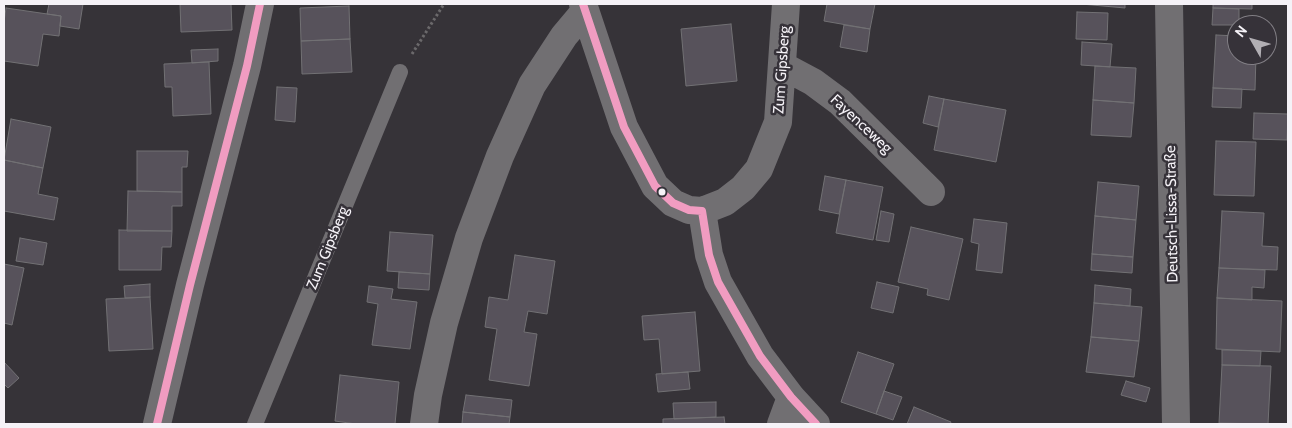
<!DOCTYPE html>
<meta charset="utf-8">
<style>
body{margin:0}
#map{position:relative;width:1292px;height:428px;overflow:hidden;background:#363338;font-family:Cabin,sans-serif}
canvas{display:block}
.frame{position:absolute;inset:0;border:5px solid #f5f2f7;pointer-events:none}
.north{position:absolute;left:1227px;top:15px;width:50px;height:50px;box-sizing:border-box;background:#363239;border:1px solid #827f85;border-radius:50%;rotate:308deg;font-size:14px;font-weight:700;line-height:20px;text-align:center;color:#f5f2f7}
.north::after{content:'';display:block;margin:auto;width:18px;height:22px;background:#b2afb4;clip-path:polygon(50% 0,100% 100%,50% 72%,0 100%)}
</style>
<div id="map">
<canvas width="1292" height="428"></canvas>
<div class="frame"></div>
<div class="north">N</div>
</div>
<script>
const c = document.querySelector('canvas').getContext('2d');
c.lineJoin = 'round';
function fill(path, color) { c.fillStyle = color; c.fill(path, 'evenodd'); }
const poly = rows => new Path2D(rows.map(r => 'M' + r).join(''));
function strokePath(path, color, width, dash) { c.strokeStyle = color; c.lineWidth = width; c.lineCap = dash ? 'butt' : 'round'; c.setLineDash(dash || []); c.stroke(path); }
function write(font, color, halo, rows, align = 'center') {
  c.font = font + ' Cabin,sans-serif'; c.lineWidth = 5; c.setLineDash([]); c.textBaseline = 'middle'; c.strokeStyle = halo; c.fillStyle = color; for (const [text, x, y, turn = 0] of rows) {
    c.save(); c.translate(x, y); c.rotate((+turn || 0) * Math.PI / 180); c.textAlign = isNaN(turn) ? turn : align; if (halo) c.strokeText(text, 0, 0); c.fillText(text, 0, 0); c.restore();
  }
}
const building = poly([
 [49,4,83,4,79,29,60,26,61,16,47,14,49,4],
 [180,4,231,4,232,30,181,32,180,4],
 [827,4,875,4,870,29,824,21,827,4],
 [1081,4,1125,4,1125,8,1081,4],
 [1213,4,1252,4,1252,9,1213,8,1213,4],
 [349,6,350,39,301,41,300,8,349,6],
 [6,8,61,16,59,36,43,34,38,66,4,61,4,22,6,8],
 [1213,8,1239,9,1239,25,1212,25,1213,8],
 [1077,12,1108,13,1107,40,1076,39,1077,12],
 [731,24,737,81,686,86,681,29,731,24],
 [844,25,870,29,867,52,840,47,844,25],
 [1216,35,1237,36,1237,55,1256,55,1255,90,1213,88,1216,35],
 [350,39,352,72,302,74,301,41,350,39],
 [1082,42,1112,44,1110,67,1081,65,1082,42],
 [218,49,218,61,192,63,191,50,218,49],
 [209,62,211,114,173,116,172,87,165,87,164,64,209,62],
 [1095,66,1136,68,1134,103,1093,100,1095,66],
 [277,87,297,88,295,122,275,120,277,87],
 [1213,88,1242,89,1241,108,1212,107,1213,88],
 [929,96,944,99,938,127,923,123,929,96],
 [944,99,1006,110,996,162,934,150,944,99],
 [1093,100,1134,103,1131,137,1091,135,1093,100],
 [1254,113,1288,114,1287,140,1253,139,1254,113],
 [11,119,51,127,43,168,4,160,11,119],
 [1216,141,1256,142,1254,196,1214,195,1216,141],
 [137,151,188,151,187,167,182,167,182,192,137,191,137,151],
 [4,160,43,168,38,194,58,198,54,220,4,211,4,160],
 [825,176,846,180,839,214,819,210,825,176],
 [846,180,883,187,873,240,836,233,846,180],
 [1098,182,1139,186,1136,220,1095,216,1098,182],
 [128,191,182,192,182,206,172,206,172,231,127,231,128,191],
 [881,211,894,214,889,242,876,240,881,211],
 [1222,211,1264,213,1262,246,1278,247,1277,270,1219,268,1222,211],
 [1095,216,1136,220,1133,257,1092,254,1095,216],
 [974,219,1007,223,1002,273,976,270,979,244,971,242,974,219],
 [911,227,963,239,949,300,927,295,928,289,898,282,911,227],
 [119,230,172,231,171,247,162,247,161,270,119,270,119,230],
 [390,232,433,235,430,274,387,271,390,232],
 [20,238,47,243,43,265,16,261,20,238],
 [1092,254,1133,257,1132,273,1091,270,1092,254],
 [515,255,555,261,547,314,528,311,524,332,537,334,529,386,489,380,497,329,485,327,489,297,508,300,515,255],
 [4,264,24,268,12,325,4,323,4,264],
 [1219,268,1265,270,1264,288,1252,287,1252,300,1217,298,1219,268],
 [399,272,430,274,429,290,398,288,399,272],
 [877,282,899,287,893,313,871,308,877,282],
 [150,284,150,297,125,298,124,286,150,284],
 [1095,285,1131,289,1130,306,1094,303,1095,285],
 [369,286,393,289,391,299,417,302,410,349,372,345,378,304,367,302,369,286],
 [150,297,153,349,109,351,106,299,150,297],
 [1217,298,1282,301,1280,352,1216,349,1217,298],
 [1094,303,1142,307,1139,341,1091,337,1094,303],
 [695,312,700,371,662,374,659,339,644,340,642,316,695,312],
 [1091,337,1139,341,1134,377,1086,372,1091,337],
 [1222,350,1261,351,1260,366,1222,365,1222,350],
 [858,352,894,364,876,414,841,402,858,352],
 [4,362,19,378,8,388,4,384,4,362],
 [1222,365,1271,366,1268,424,1219,423,1222,365],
 [688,372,690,389,658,392,656,374,688,372],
 [340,375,399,382,395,424,356,424,335,421,340,375],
 [1126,381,1150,388,1146,402,1121,395,1126,381],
 [884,391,902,397,893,420,876,414,884,391],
 [466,395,512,400,510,417,463,412,466,395],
 [716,402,716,417,674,419,673,403,716,402],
 [914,407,951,422,950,424,907,424,914,407],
 [463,412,510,417,509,424,462,424,463,412],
 [724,417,725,424,663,424,663,419,724,417]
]);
fill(building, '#57525b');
strokePath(building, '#727174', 1);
strokePath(poly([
 [412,54,444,4]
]), '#6b696b', 3, [2.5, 2.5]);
strokePath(poly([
 [255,424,400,72]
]), '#716f72', 16);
strokePath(poly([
 [583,4,624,127,655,186,673,203,689,210,702,211,725,202,743,188,759,169,778,122,786,4],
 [1169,4,1176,424],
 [783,66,813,82,840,102,931,192],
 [702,211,709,255,718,282,760,356,791,397,816,424],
 [157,424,190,285,247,66,260,4],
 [424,424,428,395,444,323,469,238,500,156,532,85,564,36,585,11],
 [781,424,791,397]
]), '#716f72', 28);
strokePath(poly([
 [583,4,624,127,655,186,673,203,689,210,702,211,709,255,718,282,760,356,791,397,816,424],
 [157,424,190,285,247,66,260,4]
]), '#f19cc1', 8);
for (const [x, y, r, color] of [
 [662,192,4.5,"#f5f2f7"]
]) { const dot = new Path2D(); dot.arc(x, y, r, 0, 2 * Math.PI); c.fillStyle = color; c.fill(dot); strokePath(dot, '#363239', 2); }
write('15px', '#f5f2f7', '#363239', [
 ["Zum Gipsberg",782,70,-86],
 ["Fayenceweg",861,124,43],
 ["Deutsch-Lissa-Straße",1172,214,-91],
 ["Zum Gipsberg",328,248,-68]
]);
</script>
